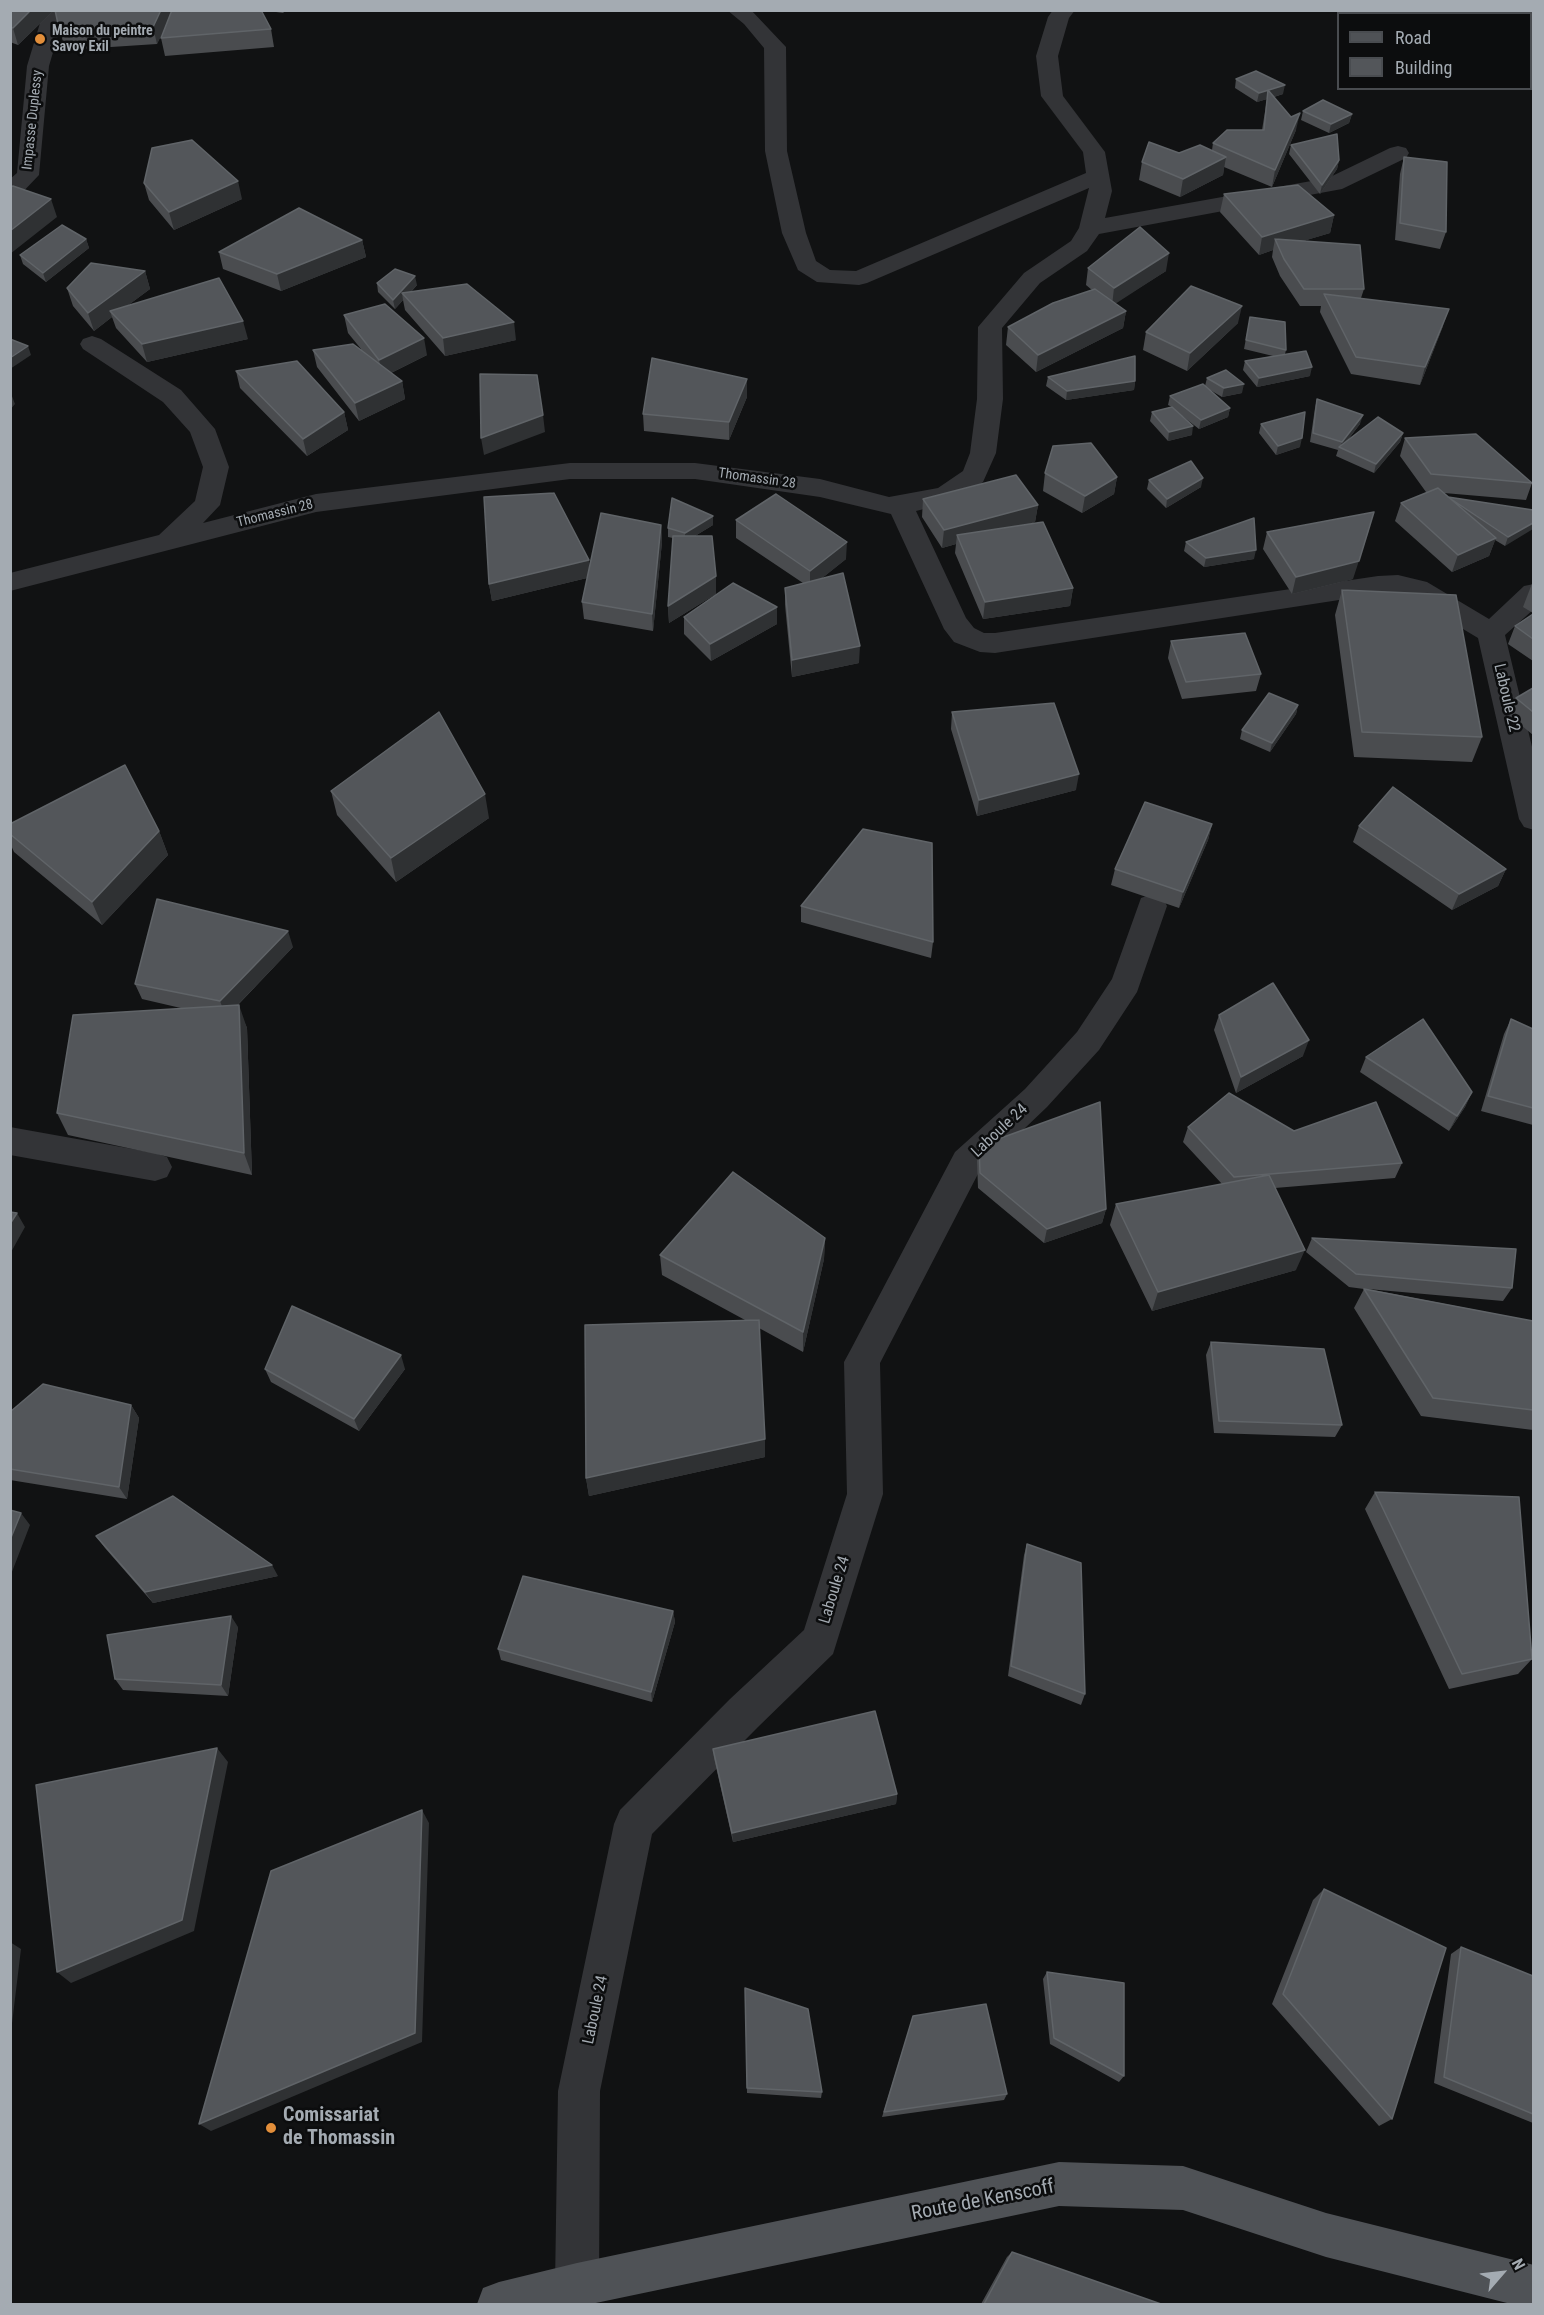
<!DOCTYPE html>
<style>
body{margin:0}
#map{position:relative;width:1544px;height:2315px;overflow:hidden;background:#111213;font-family:"Roboto Condensed",sans-serif}
canvas{display:block}
.frame{position:absolute;inset:0;border:12px solid #a4abb2;pointer-events:none}
.legend{position:absolute;left:1337px;top:12px;width:195px;height:78px;box-sizing:border-box;background:#0c0d0e;border:2px solid #494c50;margin:0;padding:8px 10px;list-style:none;font-size:18px;color:#a4abb2}
.legend li{display:flex;align-items:center;gap:12px;height:30px}
.legend b{width:30px;border:2px solid #494c50}
.north{position:absolute;left:1472px;top:2243px;width:60px;height:60px;-webkit-text-stroke:4px #0c0d0e;paint-order:stroke;rotate:62deg;font-size:16px;font-weight:700;line-height:24px;text-align:center;color:#a4abb2}
.north::after{content:'';display:block;margin:auto;width:21px;height:27px;background:#a4abb2;clip-path:polygon(50% 0,100% 100%,50% 72%,0 100%)}
</style>
<div id="map">
<canvas width="1544" height="2315"></canvas>
<div class="frame"></div>
<ul class="legend">
<li><b style="height:8px;background:#4f5256"></b>Road</li>
<li><b style="height:16px;background:#53565a"></b>Building</li>
</ul>
<div class="north">N</div>
</div>
<script>
const c = document.querySelector('canvas').getContext('2d');
c.lineJoin = 'round';
const poly = rows => new Path2D(rows.map(r => 'M' + r).join(''));
function fill(path, color) { c.fillStyle = color; c.fill(path, 'evenodd'); }
function strokePath(path, color, width, dash) { c.strokeStyle = color; c.lineWidth = width; c.lineCap = dash ? 'butt' : 'round'; c.setLineDash(dash || []); c.stroke(path); }
function write(font, color, halo, rows, align = 'center') {
  c.font = font + ' "Roboto Condensed",sans-serif'; c.lineWidth = 5; c.setLineDash([]); c.textBaseline = 'middle'; c.strokeStyle = halo; c.fillStyle = color; for (const [text, x, y, turn = 0] of rows) {
    c.save(); c.translate(x, y); c.rotate((+turn || 0) * Math.PI / 180); c.textAlign = isNaN(turn) ? turn : align; if (halo) c.strokeText(text, 0, 0); c.fillText(text, 0, 0); c.restore();
  }
}
fill(poly([
 [51,10,73,10,61,25,49,66,39,175,18,197,10,199,10,179,17,173,27,66,40,23,51,10],
 [727,10,751,10,786,47,787,151,806,233,816,261,830,270,856,271,1086,173,1083,152,1041,96,1036,56,1048,17,1053,10,1075,10,1069,18,1058,56,1063,96,1105,152,1112,191,1105,218,1328,178,1390,148,1398,146,1406,148,1409,153,1406,158,1342,189,1099,234,1087,251,1040,283,1002,328,1003,399,996,453,983,482,956,501,916,511,966,618,974,628,984,633,995,633,1378,576,1398,575,1427,582,1489,619,1524,586,1534,584,1534,609,1505,635,1534,755,1534,830,1524,827,1519,819,1478,638,1408,596,1398,593,1378,594,995,653,980,652,954,642,944,629,891,514,820,497,695,479,570,479,316,512,10,591,10,573,159,535,195,501,203,467,190,432,163,402,83,349,80,344,83,339,92,336,101,339,181,390,215,429,229,467,220,505,203,523,316,494,570,463,695,463,820,479,889,497,938,488,963,471,970,453,977,399,978,327,1024,273,1071,241,1079,228,1089,188,867,283,859,285,817,282,798,270,782,233,765,151,764,48,744,24,727,10],
 [1152,894,1163,898,1167,906,1137,992,1099,1050,1047,1107,979,1172,880,1363,883,1494,833,1654,758,1727,652,1834,600,2091,599,2285,593,2301,584,2304,570,2304,561,2301,555,2285,558,2091,614,1824,620,1810,730,1699,804,1630,847,1494,844,1362,850,1351,955,1152,1025,1089,1077,1032,1112,979,1141,898,1152,894],
 [10,1127,155,1153,167,1157,172,1167,167,1177,155,1181,10,1155,10,1127]
]), '#333437');
fill(poly([
 [1059,2162,1183,2166,1326,2213,1534,2265,1534,2304,1511,2304,1326,2257,1183,2210,1059,2206,591,2304,477,2304,483,2288,499,2282,577,2263,1059,2162]
]), '#4f5256');
fill(poly([
 [10,10,54,10,18,45,10,42],
 [55,10,271,29,274,47,165,56,161,38,164,29,157,44,65,50],
 [262,10,286,10,283,13],
 [1422,10,1470,10,1469,14,1423,14],
 [1483,10,1533,10,1533,68,1530,68,1530,14,1482,13],
 [1236,79,1283,94,1274,97,1296,130,1272,187,1224,167,1223,175,1180,197,1139,180,1142,162,1179,153,1212,150,1213,143,1262,130,1267,99,1257,102,1235,88],
 [1303,111,1352,114,1349,123,1329,133,1301,120],
 [1291,145,1339,160,1337,169,1320,194,1289,154],
 [1404,157,1446,232,1440,249,1395,240,1400,174],
 [144,183,242,199,174,230,149,200],
 [1224,194,1334,215,1330,233,1303,241,1364,289,1361,298,1443,326,1420,385,1351,374,1320,312,1321,306,1300,306,1280,276,1272,257,1273,250,1259,255,1220,212],
 [86,239,89,248,46,282,23,264,20,255],
 [362,240,366,257,281,291,223,269,219,252],
 [1088,268,1166,271,1115,303,1126,311,1123,328,1036,372,1006,345,1008,327,1092,290,1086,285],
 [145,271,150,289,127,306,248,339,147,362,116,328,112,317,94,331,73,306,67,288],
 [377,283,417,285,411,292,516,340,445,356,405,310,403,300,395,309,378,292],
 [344,315,427,355,391,373,402,381,405,399,359,421,317,367,313,350,361,349,348,333],
 [1250,317,1286,350,1285,354,1310,376,1257,387,1243,370,1245,361,1273,356,1244,349],
 [1238,323,1187,371,1143,350,1146,332],
 [236,371,344,412,348,430,307,456,240,388],
 [1048,377,1135,381,1134,390,1066,400,1046,386],
 [1207,378,1242,393,1222,397,1210,390,1230,408,1228,417,1199,429,1181,415,1192,435,1168,441,1150,421,1152,412,1172,407,1168,405,1170,396,1205,386],
 [747,397,729,440,644,431,643,414],
 [1317,399,1360,424,1347,441,1403,433,1400,442,1374,473,1336,456,1338,450,1310,442,1315,408],
 [1261,424,1300,447,1276,455,1259,433],
 [1405,438,1532,483,1526,500,1444,493,1449,497,1533,510,1505,546,1495,540,1489,556,1452,572,1395,521,1401,503,1429,492,1426,492,1400,456],
 [1045,473,1117,477,1114,494,1082,513,1043,491],
 [1149,480,1201,487,1166,508,1147,489],
 [923,499,1038,505,1035,522,1025,525,1073,588,1070,606,983,619,955,553,956,544,942,548,922,517],
 [736,520,846,559,822,578,859,663,792,677,785,605,785,588,803,583,736,538],
 [661,525,662,542,653,631,584,619,582,602,587,578,492,601,489,584,590,566],
 [713,525,695,536,716,594,669,623,668,606,673,538,668,537,668,528],
 [1267,532,1353,579,1292,594,1263,549],
 [1186,542,1254,559,1204,567,1184,551],
 [1533,581,1533,613,1523,607],
 [1342,590,1482,737,1472,762,1354,757,1335,615],
 [777,607,777,624,711,661,684,634,684,617],
 [1533,614,1533,661,1508,644,1515,626],
 [1171,641,1261,674,1256,691,1182,699,1168,658],
 [1533,688,1533,735,1509,715,1516,698],
 [1298,705,1296,714,1270,752,1240,739,1242,730],
 [952,712,1076,790,977,816,951,729],
 [331,791,489,818,396,882,337,815],
 [10,824,159,831,168,855,102,925,14,852,10,843],
 [1212,824,1208,840,1179,908,1111,885,1115,869],
 [1359,826,1506,869,1498,886,1452,910,1353,842],
 [801,906,933,942,931,958,801,922],
 [293,947,237,1006,247,1028,252,1175,68,1135,57,1113,185,1009,142,999,135,984],
 [1219,1015,1303,1056,1236,1093,1214,1030],
 [1511,1019,1533,1029,1533,1125,1481,1111,1504,1034],
 [1366,1057,1472,1092,1465,1107,1449,1131,1360,1072],
 [1188,1127,1294,1131,1402,1163,1395,1178,1275,1188,1296,1270,1152,1311,1110,1225,1116,1204,1222,1184,1183,1142],
 [979,1146,1106,1209,1102,1223,1044,1243,978,1188,977,1161],
 [825,1238,824,1259,803,1352,759,1328,765,1457,589,1496,586,1478,745,1320,662,1275,660,1255],
 [1312,1238,1512,1288,1503,1301,1368,1289,1533,1321,1533,1430,1421,1416,1354,1308,1364,1289,1349,1287,1306,1252],
 [1211,1342,1342,1425,1335,1437,1214,1433,1206,1355],
 [265,1369,405,1369,359,1431,271,1382],
 [131,1405,139,1418,127,1499,10,1480,10,1412],
 [1375,1492,1532,1659,1518,1674,1449,1689,1365,1509],
 [96,1536,278,1576,153,1603,105,1548],
 [1027,1544,1085,1694,1081,1705,1008,1676,1024,1555],
 [673,1611,675,1622,652,1702,501,1660,498,1649],
 [238,1627,228,1696,123,1690,115,1679],
 [713,1749,897,1794,896,1804,733,1842,714,1758],
 [1324,1889,1392,2119,1379,2126,1272,2004,1313,1900],
 [1461,1947,1533,1976,1533,2123,1434,2083,1451,1954],
 [1047,1972,1124,2076,1119,2082,1050,2044,1043,1979],
 [745,1988,822,2092,821,2098,747,2093],
 [913,2016,1007,2094,1004,2100,882,2117],
 [1012,2252,1161,2304,981,2304,1007,2257]
]), '#4a4c4f');
fill(poly([
 [31,10,54,10,18,45,13,28],
 [161,10,174,10,157,44,153,27],
 [1285,85,1283,94,1267,99,1268,90,1267,99,1257,102,1259,93],
 [1300,113,1296,130,1272,187,1275,170],
 [1352,114,1349,123,1329,133,1331,124],
 [1226,157,1223,175,1180,197,1183,179],
 [1339,160,1337,169,1320,194,1322,185],
 [238,181,242,199,174,230,169,212],
 [51,199,57,217,10,254,10,231],
 [1334,215,1330,233,1280,248,1275,239,1273,250,1259,255,1262,237],
 [86,239,89,248,46,282,43,273],
 [362,240,366,257,281,291,277,274],
 [1169,253,1166,271,1112,306,1114,288],
 [145,271,150,289,115,315,110,311,112,317,94,331,88,313],
 [415,276,417,285,406,297,402,293,403,300,395,309,393,300],
 [1242,306,1238,323,1187,371,1190,353],
 [1449,309,1443,326,1420,385,1425,367],
 [1126,311,1123,328,1036,372,1038,355],
 [243,321,248,339,147,362,142,344],
 [514,322,516,340,445,356,443,338],
 [424,338,427,355,383,377,379,360],
 [28,346,31,355,10,369,10,358],
 [1312,367,1310,376,1257,387,1259,378],
 [747,379,747,397,729,440,729,422],
 [402,381,405,399,359,421,355,403],
 [1135,381,1134,390,1066,400,1067,391],
 [1244,384,1242,393,1222,397,1224,388],
 [10,391,15,404,10,410],
 [1230,408,1228,417,1199,429,1201,420],
 [344,412,348,430,307,456,303,439],
 [543,415,545,432,484,455,481,438],
 [1363,415,1360,424,1341,448,1340,448,1342,442],
 [1193,426,1192,435,1168,441,1169,432],
 [1403,433,1400,442,1374,473,1376,464],
 [1302,438,1300,447,1276,455,1278,446],
 [1117,477,1114,494,1082,513,1085,496],
 [1203,478,1201,487,1166,508,1167,499],
 [1038,505,1035,522,960,543,957,535,956,544,942,548,944,530],
 [713,516,713,525,685,542,685,533],
 [1533,523,1533,529,1505,546,1508,537],
 [661,525,662,542,653,631,652,614],
 [1369,530,1353,579,1292,594,1296,577],
 [1496,538,1489,556,1452,572,1458,555],
 [847,542,846,559,810,588,810,571],
 [1256,550,1254,559,1204,567,1206,558],
 [589,560,591,577,492,601,489,584],
 [716,576,716,594,669,623,668,606],
 [1073,588,1070,606,983,619,985,602],
 [777,607,777,624,711,661,710,644],
 [860,646,859,663,792,677,792,660],
 [1298,705,1296,714,1270,752,1272,743],
 [1079,774,1076,790,977,816,979,800],
 [485,794,489,818,396,882,391,858],
 [1212,824,1208,840,1179,908,1183,892],
 [159,831,168,855,102,925,92,902],
 [1506,869,1498,886,1452,910,1459,894],
 [288,931,293,947,226,1017,220,1001],
 [239,1005,247,1028,252,1175,244,1153],
 [1309,1040,1303,1056,1236,1093,1241,1077],
 [1472,1092,1465,1107,1449,1131,1457,1116],
 [1106,1209,1102,1223,1044,1243,1047,1229],
 [17,1213,25,1227,10,1254,10,1224],
 [825,1238,824,1259,803,1352,803,1332],
 [1305,1250,1296,1270,1152,1311,1158,1292],
 [401,1355,405,1369,359,1431,354,1419],
 [131,1405,139,1418,127,1499,119,1487],
 [765,1439,765,1457,589,1496,586,1478],
 [21,1513,30,1525,10,1577,10,1540],
 [272,1565,278,1576,153,1603,145,1592],
 [673,1611,675,1622,652,1702,651,1692],
 [231,1616,238,1627,228,1696,221,1685],
 [217,1748,228,1762,194,1931,71,1983,57,1972],
 [897,1794,896,1804,733,1842,732,1833],
 [422,1810,429,1823,422,2042,211,2131,199,2124],
 [10,1942,21,1949,10,2040]
]), '#2f3133');
const building = poly([
 [10,10,31,10,13,28,10,27,10,10],
 [55,10,161,10,153,27,60,33,55,10],
 [172,10,261,10,271,29,161,38,172,10],
 [1427,10,1447,10,1428,13,1427,10],
 [1495,10,1533,10,1533,42,1530,42,1530,14,1495,14,1495,10],
 [1256,71,1285,85,1259,93,1236,79,1256,71],
 [1268,90,1291,117,1300,113,1275,170,1213,143,1227,130,1264,130,1268,90],
 [1323,100,1352,114,1331,124,1303,111,1323,100],
 [1337,134,1339,160,1322,185,1291,145,1337,134],
 [192,140,238,181,169,212,144,183,152,148,192,140],
 [1149,142,1179,153,1200,145,1226,157,1183,179,1142,162,1149,142],
 [1404,157,1447,162,1446,232,1400,223,1404,157],
 [1298,185,1334,215,1262,237,1224,194,1298,185],
 [13,186,51,199,10,231,10,187,13,186],
 [299,208,362,240,277,274,219,252,299,208],
 [62,225,86,239,43,273,20,255,62,225],
 [1140,227,1169,253,1114,288,1088,268,1140,227],
 [1275,239,1360,245,1364,289,1304,289,1284,259,1275,239],
 [91,263,145,271,88,313,67,288,91,263],
 [395,269,415,276,393,300,377,283,395,269],
 [219,278,243,321,142,344,110,311,219,278],
 [467,284,514,322,443,338,402,293,467,284],
 [1191,286,1242,306,1190,353,1146,332,1191,286],
 [1095,289,1126,311,1038,355,1008,327,1053,303,1095,289],
 [1324,294,1449,309,1425,367,1356,357,1324,294],
 [385,304,424,338,379,360,344,315,385,304],
 [1250,317,1285,322,1286,350,1246,340,1250,317],
 [10,339,28,346,10,358,10,339],
 [353,344,402,381,355,403,313,350,353,344],
 [1306,351,1312,367,1259,378,1245,361,1306,351],
 [1135,356,1135,381,1067,391,1048,377,1135,356],
 [652,358,747,379,729,422,643,414,652,358],
 [297,361,344,412,303,439,236,371,297,361],
 [1226,370,1244,384,1224,388,1207,378,1226,370],
 [480,374,537,375,543,415,481,438,480,374],
 [1203,384,1230,408,1201,420,1170,396,1203,384],
 [1317,399,1363,415,1342,442,1313,433,1317,399],
 [1172,407,1193,426,1169,432,1152,412,1172,407],
 [1305,412,1302,438,1278,446,1261,424,1305,412],
 [1378,417,1403,433,1376,464,1339,447,1378,417],
 [1476,434,1532,483,1431,474,1405,438,1476,434],
 [1091,443,1117,477,1085,496,1045,473,1053,446,1091,443],
 [1191,461,1203,478,1167,499,1149,480,1191,461],
 [1016,475,1038,505,944,530,923,499,1016,475],
 [1438,488,1496,538,1458,555,1401,503,1438,488],
 [554,493,589,560,489,584,484,497,554,493],
 [776,494,847,542,810,571,736,520,776,494],
 [1448,497,1533,510,1533,523,1508,537,1448,497],
 [672,498,713,516,685,533,668,528,672,498],
 [1374,512,1359,561,1296,577,1267,532,1374,512],
 [601,513,661,525,652,614,582,602,601,513],
 [1254,518,1256,550,1206,558,1186,542,1254,518],
 [1043,522,1073,588,985,602,957,535,1043,522],
 [673,536,712,536,716,576,668,606,673,536],
 [843,573,860,646,792,660,785,588,843,573],
 [733,583,777,607,710,644,684,617,733,583],
 [1342,590,1456,595,1482,737,1362,732,1342,590],
 [1533,614,1533,639,1515,626,1533,614],
 [1245,633,1261,674,1186,682,1171,641,1245,633],
 [1533,688,1533,712,1516,698,1533,688],
 [1269,693,1298,705,1272,743,1242,730,1269,693],
 [1054,703,1079,774,979,800,952,712,1054,703],
 [439,712,485,794,391,858,331,791,439,712],
 [125,765,159,831,92,902,10,834,10,824,125,765],
 [1393,787,1506,869,1459,894,1359,826,1393,787],
 [1145,802,1212,824,1183,892,1115,869,1145,802],
 [863,829,932,843,933,942,801,906,863,829],
 [157,899,288,931,220,1001,135,984,157,899],
 [1273,983,1309,1040,1241,1077,1219,1015,1273,983],
 [239,1005,244,1153,57,1113,73,1015,239,1005],
 [1423,1019,1472,1092,1457,1116,1366,1057,1423,1019],
 [1511,1019,1533,1029,1533,1108,1488,1096,1511,1019],
 [1229,1093,1294,1131,1376,1102,1402,1163,1234,1177,1188,1127,1229,1093],
 [1100,1102,1106,1209,1047,1229,980,1173,979,1146,1100,1102],
 [733,1172,825,1238,803,1332,660,1255,733,1172],
 [1269,1175,1305,1250,1158,1292,1116,1204,1269,1175],
 [10,1212,17,1213,10,1224,10,1212],
 [1312,1238,1516,1249,1512,1288,1356,1274,1312,1238],
 [1364,1289,1533,1321,1533,1410,1433,1398,1364,1289],
 [292,1306,401,1355,354,1419,265,1369,292,1306],
 [759,1320,765,1439,586,1478,585,1325,759,1320],
 [1211,1342,1324,1349,1342,1425,1219,1421,1211,1342],
 [43,1384,131,1405,119,1487,10,1469,10,1412,43,1384],
 [1375,1492,1519,1497,1532,1659,1462,1674,1375,1492],
 [173,1496,272,1565,145,1592,96,1536,173,1496],
 [10,1510,21,1513,10,1540,10,1510],
 [1027,1544,1081,1563,1085,1694,1011,1666,1027,1544],
 [523,1576,673,1611,651,1692,498,1649,523,1576],
 [231,1616,221,1685,115,1679,107,1635,231,1616],
 [875,1711,897,1794,732,1833,713,1749,875,1711],
 [217,1748,182,1920,57,1972,36,1785,217,1748],
 [422,1810,415,2033,199,2124,271,1871,422,1810],
 [1324,1889,1446,1948,1392,2119,1283,1994,1324,1889],
 [1461,1947,1533,1976,1533,2114,1444,2077,1461,1947],
 [1047,1972,1124,1983,1124,2076,1054,2038,1047,1972],
 [745,1988,808,2009,822,2092,747,2088,745,1988],
 [986,2004,1007,2094,884,2112,913,2016,986,2004],
 [1012,2252,1161,2304,984,2304,1012,2252]
]);
fill(building, '#53565a');
strokePath(building, '#606468', 1.5);
for (const [x, y, r, color] of [
 [40,39,6,"#e28e3a"],
 [271,2128,6,"#e28e3a"]
]) { const dot = new Path2D(); dot.arc(x, y, r, 0, 2 * Math.PI); c.fillStyle = color; c.fill(dot); strokePath(dot, '#0c0d0e', 2); }
write('bold 14px', '#a4abb2', '#0c0d0e', [
 ["Maison du peintre",52,31],
 ["Savoy Exil",52,47]
], 'left');
write('14px', '#a4abb2', '#0c0d0e', [
 ["Impasse Duplessy",33,120,-84],
 ["Thomassin 28",757,479,8],
 ["Thomassin 28",275,514,-14]
]);
write('16px', '#a4abb2', '#0c0d0e', [
 ["Laboule 22",1506,698,77],
 ["Laboule 24",1000,1131,-43],
 ["Laboule 24",835,1590,-73],
 ["Laboule 24",596,2010,-78]
]);
write('bold 20px', '#a4abb2', '#0c0d0e', [
 ["Comissariat",283,2116],
 ["de Thomassin",283,2139]
], 'left');
write('20px', '#a4abb2', '#0c0d0e', [
 ["Route de Kenscoff",983,2201,-11]
]);
</script>
